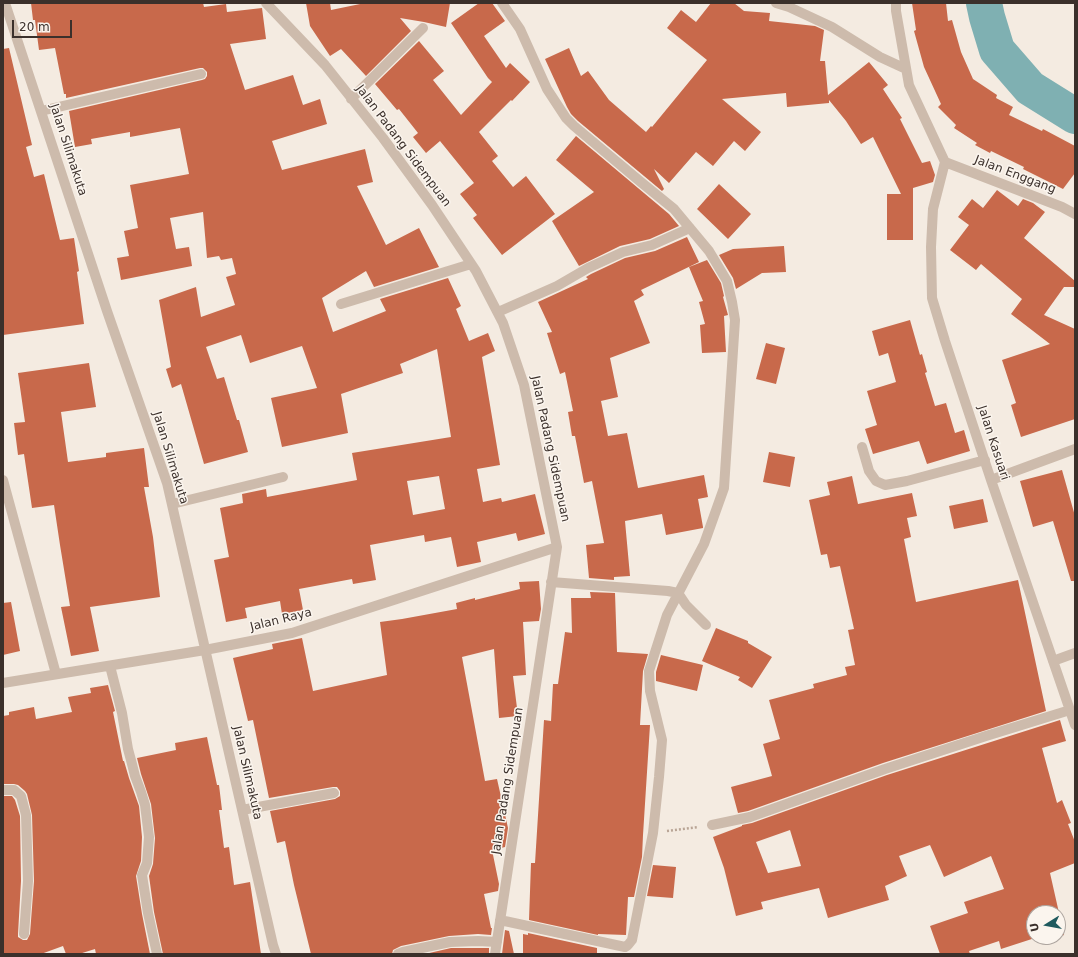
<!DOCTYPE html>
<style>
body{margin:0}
#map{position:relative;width:1078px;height:957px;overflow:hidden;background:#f4ebe1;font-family:"DejaVu Sans",sans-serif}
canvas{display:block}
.frame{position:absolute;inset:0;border:4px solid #3b302b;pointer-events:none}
.north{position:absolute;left:1026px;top:905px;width:40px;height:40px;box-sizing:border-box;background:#fbf5ee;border:1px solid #aea6a0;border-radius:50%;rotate:259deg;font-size:11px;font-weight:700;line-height:16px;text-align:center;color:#3b302b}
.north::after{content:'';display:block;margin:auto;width:14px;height:18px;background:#1f5a5e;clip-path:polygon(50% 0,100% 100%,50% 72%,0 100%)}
.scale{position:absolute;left:12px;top:20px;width:60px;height:18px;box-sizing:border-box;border:2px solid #3b302b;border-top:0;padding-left:5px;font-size:12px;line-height:14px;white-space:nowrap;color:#3b302b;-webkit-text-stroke:3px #fbf5ee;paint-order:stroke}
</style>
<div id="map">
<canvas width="1078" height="957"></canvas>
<div class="frame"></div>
<div class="north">U</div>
<div class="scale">20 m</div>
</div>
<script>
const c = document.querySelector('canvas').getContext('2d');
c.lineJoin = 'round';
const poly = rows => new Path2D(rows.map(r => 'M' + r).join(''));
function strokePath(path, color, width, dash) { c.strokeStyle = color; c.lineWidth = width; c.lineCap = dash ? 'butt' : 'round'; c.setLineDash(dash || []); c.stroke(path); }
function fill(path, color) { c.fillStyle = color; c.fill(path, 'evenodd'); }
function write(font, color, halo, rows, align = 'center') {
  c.font = font + ' "DejaVu Sans",sans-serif'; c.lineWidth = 3; c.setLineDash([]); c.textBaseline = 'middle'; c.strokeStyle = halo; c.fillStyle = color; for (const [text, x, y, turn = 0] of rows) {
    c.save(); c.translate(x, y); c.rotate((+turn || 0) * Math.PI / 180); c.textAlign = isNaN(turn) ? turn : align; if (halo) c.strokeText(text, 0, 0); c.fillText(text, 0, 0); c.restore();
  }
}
strokePath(poly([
 [984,3,987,17,997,50,1030,88,1075,116]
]), '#7fb0b2', 36);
fill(poly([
 [31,3,203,3,204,7,226,4,227,12,262,8,266,39,230,44,245,90,293,75,303,105,320,99,327,124,272,141,282,170,365,149,373,182,357,186,386,245,419,228,439,267,374,287,366,271,322,298,333,332,386,311,380,299,448,278,461,306,456,309,469,341,488,333,495,351,482,357,500,465,477,469,483,502,501,498,502,502,535,494,545,534,518,541,516,533,477,542,481,562,457,567,451,537,425,542,424,535,370,545,376,580,353,584,352,579,299,589,303,610,282,614,280,601,245,608,247,618,226,622,214,560,229,557,220,508,243,503,242,494,266,489,267,497,357,480,352,453,451,437,437,349,400,364,403,373,341,394,348,433,282,447,271,398,317,388,302,346,250,363,241,335,206,347,217,379,224,377,237,420,239,420,248,452,204,464,181,384,172,388,166,369,171,367,159,300,196,287,201,317,235,305,226,277,236,274,232,258,221,260,219,256,207,258,203,212,170,218,176,249,189,247,192,266,121,280,117,258,129,256,124,231,138,228,130,185,189,174,180,128,130,137,130,132,91,139,92,144,75,147,69,111,202,80,205,79,207,76,207,72,203,68,200,68,66,98,66,94,64,94,55,48,39,50,35,20,33,20],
 [439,476,445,509,413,515,407,481],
 [306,3,330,3,331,10,365,3,450,3,446,27,424,22,400,18,411,31,366,76,341,49,330,56,310,26],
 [479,3,492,3,505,21,484,36,506,68,510,63,530,82,512,101,511,100,479,132,498,156,492,161,513,187,526,176,555,214,502,255,473,218,477,215,460,194,474,183,440,141,426,153,413,137,418,133,399,109,397,110,375,84,419,41,444,71,433,80,461,115,492,82,488,78,451,23],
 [711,3,734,3,744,11,770,13,769,21,815,26,824,30,820,61,825,61,828,95,869,62,888,85,883,89,902,118,900,119,922,163,930,161,935,175,933,182,913,188,913,240,887,240,887,194,901,194,873,137,861,144,846,121,829,100,829,103,787,107,786,93,722,99,761,132,745,151,734,141,713,166,696,152,669,183,654,169,664,189,662,191,578,121,571,114,567,107,545,59,569,48,581,76,588,71,609,100,646,132,651,126,652,127,707,60,667,28,681,10,696,22],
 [912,3,946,3,948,21,952,20,961,52,973,79,997,95,996,98,1013,107,1009,115,1042,131,1043,129,1075,146,1075,173,1063,189,1023,169,1024,167,991,151,990,153,975,145,977,143,954,128,956,125,938,107,941,104,924,67,914,31,916,30],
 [9,48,32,145,26,147,34,177,44,174,60,240,74,238,79,271,77,272,84,324,3,335,3,49],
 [576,136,669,214,679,226,650,239,620,246,579,266,552,221,594,192,556,160],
 [719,184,751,214,728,239,697,209],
 [997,190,1018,206,1023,199,1033,203,1045,212,1024,238,1075,281,1075,287,1064,287,1044,315,1075,329,1075,419,1021,437,1011,405,1016,403,1002,360,1050,344,1011,314,1022,299,981,264,976,270,950,250,969,225,958,217,972,199,983,208],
 [687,237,699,262,641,290,644,295,634,301,650,343,610,358,618,397,601,401,608,436,627,433,638,488,704,475,708,497,698,499,703,527,703,528,666,535,662,514,625,521,630,576,614,577,614,580,589,578,586,545,604,543,592,481,584,483,575,436,572,436,568,412,573,411,565,372,560,374,547,333,552,332,538,302,588,279,586,277,591,274,625,258,655,251],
 [784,246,786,272,762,273,736,289,733,278,719,255,733,249],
 [707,260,721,283,724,296,723,297,728,315,724,316,726,352,702,353,700,325,705,324,699,302,703,301,689,267],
 [910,320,920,355,922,354,927,372,925,373,935,406,946,403,955,433,964,430,970,451,927,464,919,441,873,454,865,429,877,425,867,391,896,382,888,353,879,356,872,331],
 [766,343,785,348,776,384,756,379],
 [89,363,96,407,61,412,68,462,106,457,106,453,144,448,149,487,144,487,153,537,160,597,90,607,99,651,71,656,61,607,70,606,60,545,54,505,32,508,24,454,18,455,14,423,25,422,18,373],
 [769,452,795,457,790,487,763,482],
 [1062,470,1075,516,1075,581,1071,581,1053,521,1033,527,1020,481],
 [852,476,858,504,912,493,917,516,907,518,911,537,904,539,916,602,1018,580,1046,711,883,763,748,811,738,813,731,787,772,776,763,744,780,739,769,700,814,688,813,684,847,675,845,667,855,665,848,630,854,629,840,566,830,568,827,554,821,555,809,500,830,495,827,482],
 [983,499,988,522,954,529,949,506],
 [539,581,541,609,539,621,523,622,526,675,513,676,518,716,499,718,494,649,462,657,485,781,497,779,508,828,505,847,492,850,499,884,498,891,484,894,491,928,492,928,491,935,478,934,449,936,401,946,393,950,392,954,311,954,294,885,285,841,277,843,270,811,335,799,340,796,340,791,337,787,333,787,269,798,253,720,248,721,233,658,273,649,272,644,302,638,313,691,387,675,380,622,402,619,457,609,456,603,475,598,475,600,520,589,519,582],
 [590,592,615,593,617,652,648,654,643,671,640,725,650,725,643,835,642,857,634,897,628,897,626,935,598,934,598,935,529,920,531,863,535,863,544,720,551,721,553,684,558,684,565,632,572,633,571,598,591,598],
 [11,602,20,651,3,655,3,603],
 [716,628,748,641,748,643,772,657,752,688,738,680,740,677,702,661],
 [661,655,703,665,697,691,656,681,656,672],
 [108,685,115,711,113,712,123,761,124,761,129,778,139,806,142,837,141,861,136,876,142,914,150,954,96,954,95,949,79,954,66,954,63,946,41,954,3,954,3,796,12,796,15,800,20,816,21,881,18,934,18,937,23,940,27,940,30,934,34,881,32,815,27,794,25,791,18,785,14,784,3,784,3,716,9,715,9,712,34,707,36,719,72,712,68,697,91,693,90,688],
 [1060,720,1066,741,1042,748,1057,803,1062,800,1071,823,1068,824,1075,842,1075,863,1050,873,1064,935,1058,937,1058,913,1034,913,1034,937,1057,937,1039,941,1038,937,1001,949,999,941,969,951,970,954,940,954,930,926,968,913,964,902,1004,889,991,856,944,877,930,845,899,856,907,876,885,886,889,900,828,918,819,888,761,902,763,909,736,916,724,868,713,837,742,826,742,825,752,823,887,775],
 [790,830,801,866,768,873,756,842],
 [207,737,217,785,219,785,222,810,219,810,224,848,229,847,234,885,250,882,261,954,163,954,154,912,149,876,153,864,155,838,151,804,141,774,137,758,176,750,175,743],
 [653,865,676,867,673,898,647,896],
 [505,930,509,931,514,954,502,954],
 [528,933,597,948,597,954,523,954,523,934,528,935],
 [451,948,489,948,489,954,425,954]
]), '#c8694b');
strokePath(poly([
 [667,831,698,827]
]), '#b9a596', 2.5, [2, 2]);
strokePath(poly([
 [5,3,107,311,167,483,273,945,276,954],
 [266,3,325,65,383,138,432,205,476,271,503,323,524,385,557,547,495,954],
 [776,3,789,7,832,27,880,57,906,69],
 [896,3,896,11,909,85,945,162],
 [351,99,423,28],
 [41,111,201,74],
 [945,162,933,209,931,247,932,298,945,341,991,480,1075,725],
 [945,162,1062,207,1075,214],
 [341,304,471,264],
 [498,312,557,286,588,268,623,252,652,245,690,228],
 [862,447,869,471,876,481,885,485,907,481,985,460],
 [3,480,56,674],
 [991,480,1075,449],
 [172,504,283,477],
 [551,582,668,591,678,593,686,605,706,625],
 [1053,661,1075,653],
 [110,666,122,713,128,749,132,764,135,776,141,792,145,805,149,837,147,863,142,875,148,913,157,954],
 [3,683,205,650,292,633,557,547],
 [3,790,14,790,21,796,26,815,28,881,24,934],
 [242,810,334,793],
 [712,825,750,817,885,769,986,736,1070,710],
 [500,920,625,947,628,945,632,940,653,833,659,777,662,740,650,691,649,671,667,615,704,544,724,488,735,320,732,302,727,281,709,251,674,209,642,183,574,126,566,118,547,89,520,29,502,3],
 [398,954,403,952,450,942,478,941,497,942]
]), '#cdbbac', 10);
write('12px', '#3b302b', '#fbf5ee', [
 ["Jalan Padang Sidempuan",403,146,53],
 ["Jalan Silimakuta",68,150,72],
 ["Jalan Enggang",1015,175,21],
 ["Jalan Kasuari",993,443,72],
 ["Jalan Padang Sidempuan",550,449,78],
 ["Jalan Silimakuta",170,458,73],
 ["Jalan Raya",281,620,-14],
 ["Jalan Silimakuta",247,773,77],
 ["Jalan Padang Sidempuan",508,781,-81]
]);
</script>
